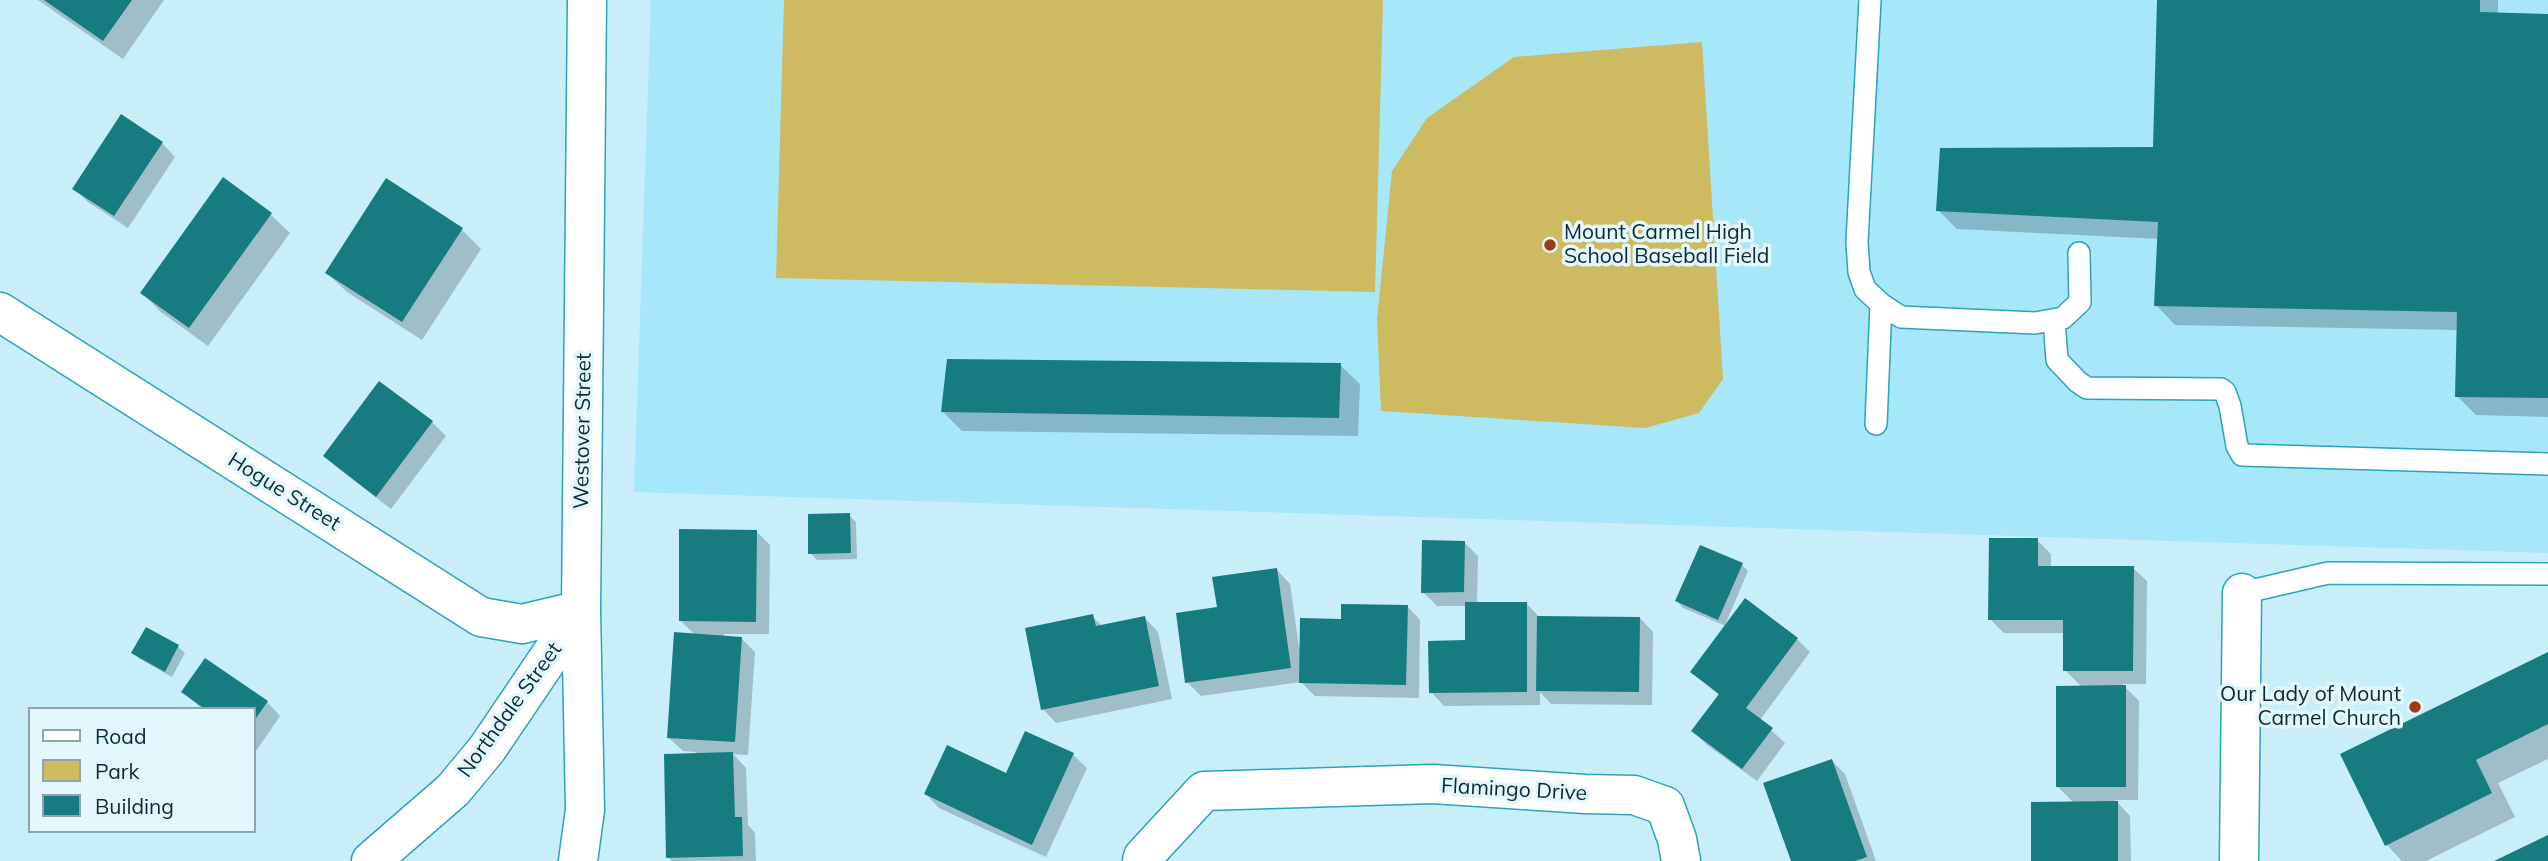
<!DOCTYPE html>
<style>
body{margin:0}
#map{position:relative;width:2548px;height:861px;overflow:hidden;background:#c7eef9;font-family:Mulish,sans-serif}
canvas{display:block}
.legend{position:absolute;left:28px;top:707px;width:228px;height:126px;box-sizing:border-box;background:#e4f7fd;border:2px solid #8ca6ad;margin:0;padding:9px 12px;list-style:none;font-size:21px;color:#082c35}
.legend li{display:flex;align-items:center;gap:14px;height:35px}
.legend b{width:35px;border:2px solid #8ca6ad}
</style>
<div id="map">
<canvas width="2548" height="861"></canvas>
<ul class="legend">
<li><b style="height:9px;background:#fff"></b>Road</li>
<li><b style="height:19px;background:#cdba61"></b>Park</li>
<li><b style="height:19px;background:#167c7f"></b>Building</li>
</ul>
</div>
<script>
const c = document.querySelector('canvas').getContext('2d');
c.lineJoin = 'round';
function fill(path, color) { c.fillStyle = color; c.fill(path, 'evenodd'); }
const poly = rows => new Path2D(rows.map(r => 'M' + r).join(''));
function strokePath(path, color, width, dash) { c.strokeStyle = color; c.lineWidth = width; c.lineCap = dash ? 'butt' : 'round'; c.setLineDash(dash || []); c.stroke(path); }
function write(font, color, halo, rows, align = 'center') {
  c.font = font + ' Mulish,sans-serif'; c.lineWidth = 7; c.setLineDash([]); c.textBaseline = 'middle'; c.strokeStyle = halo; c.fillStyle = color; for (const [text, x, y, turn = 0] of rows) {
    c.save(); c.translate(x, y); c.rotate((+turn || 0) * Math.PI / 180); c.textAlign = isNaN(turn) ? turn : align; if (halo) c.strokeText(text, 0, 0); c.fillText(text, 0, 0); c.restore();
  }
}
fill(poly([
 [651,0,2548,0,2548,553,634,492]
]), '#a6e7fa');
fill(poly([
 [784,0,1383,0,1375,292,776,278],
 [1702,42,1723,379,1699,413,1645,428,1381,411,1377,319,1392,171,1427,118,1514,57]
]), '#cdba61');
fill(poly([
 [38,0,164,0,123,59],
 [2159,0,2498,0,2498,14,2548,15,2548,417,2476,415,2457,396,2459,330,2175,325,2156,305,2159,239,1957,229,1938,210,2155,149],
 [162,143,175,157,128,228,88,202,74,188],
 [386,181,462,230,481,249,422,340,347,292,327,273],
 [270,214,290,233,208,346,161,312,142,293],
 [1340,365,1360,384,1358,436,962,431,943,412],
 [380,383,432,422,446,436,391,509,339,469,325,456],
 [849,515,856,522,857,559,817,560,810,553],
 [756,531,770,545,769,634,724,634,724,637,741,638,755,652,748,755,733,754,746,768,748,825,755,833,756,861,672,861,668,857,696,755,696,752,683,751,669,738,696,636,680,620],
 [2037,540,2051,554,2051,567,2133,568,2147,581,2146,684,2122,684,2139,701,2138,800,2115,800,2130,816,2131,861,2032,861,2074,803,2057,786,2082,687,2065,670,2065,633,2004,633,1990,619],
 [1464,542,1478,556,1477,604,1526,603,1540,618,1640,618,1653,632,1652,705,1551,704,1540,692,1540,705,1444,706,1431,692,1467,641,1466,606,1437,606,1423,592],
 [1742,565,1748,571,1725,625,1797,639,1810,652,1760,720,1785,743,1757,781,1707,745,1693,731,1720,696,1692,672,1726,626,1683,608,1677,601],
 [1277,570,1290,584,1299,647,1343,620,1407,606,1420,620,1419,698,1315,696,1301,682,1201,696,1187,682,1219,609],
 [1092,616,1103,627,1145,618,1158,632,1172,699,1056,723,1043,709],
 [178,647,185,653,172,677,140,659,133,653],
 [2548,653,2548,759,2498,783,2515,817,2426,861,2402,861,2387,845,2342,755],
 [183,692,267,702,280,716,254,754,254,709,202,709],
 [1026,733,1073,755,1087,768,1046,857,939,808,926,794,1006,775],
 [1832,761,1845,774,1876,861,1792,861]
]), '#0003');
fill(poly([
 [44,0,132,0,103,41],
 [2157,0,2480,0,2480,12,2548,14,2548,398,2455,397,2457,312,2154,306,2158,222,1936,211,1940,148,2153,147],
 [121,114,163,142,114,216,72,189],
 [223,177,272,213,189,328,140,293],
 [386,178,463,228,402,322,325,273],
 [947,359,1341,363,1339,418,941,412],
 [379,381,433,421,376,497,323,456],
 [850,513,851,553,808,554,808,514],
 [679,529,757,530,756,622,679,621],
 [1989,538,2038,538,2038,566,2134,566,2133,671,2063,671,2063,620,1988,620],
 [1422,540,1465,541,1464,592,1421,593],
 [1700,545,1743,563,1718,620,1675,601],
 [1277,568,1291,668,1185,683,1176,613,1217,607,1212,577],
 [1745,598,1798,638,1746,708,1773,728,1742,769,1691,731,1719,694,1690,672],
 [1465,602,1527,602,1527,692,1429,693,1428,641,1465,640],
 [1341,604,1408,605,1406,685,1299,683,1300,618,1341,619],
 [1093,614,1096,626,1145,616,1159,686,1041,710,1025,628],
 [1537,616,1640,617,1639,692,1536,691],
 [146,627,179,645,165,672,131,653],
 [674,632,742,637,735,742,667,738],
 [2548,652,2548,724,2476,760,2492,793,2385,846,2340,754],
 [205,658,268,701,254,721,254,709,205,709,181,692],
 [2126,685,2126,787,2056,787,2056,686],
 [1025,731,1074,753,1032,845,924,794,947,745,1006,773],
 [733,752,735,817,742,817,743,856,666,858,664,754],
 [1832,759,1867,857,1855,861,1791,861,1763,783],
 [2118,801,2118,861,2031,861,2031,802],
 [2548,835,2548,861,2494,861]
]), '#167c7f');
const service = poly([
 [1870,0,1857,242,1859,272,1865,289,1881,304,1901,317,2035,323,2063,318,2080,302,2079,253],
 [2054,320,2057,360,2078,382,2087,388,2221,389,2225,392,2230,406,2237,446,2242,455,2548,464],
 [1876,424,1881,304],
 [2242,593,2328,573,2548,574]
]);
const minor = poly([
 [0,312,481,617,522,624,581,610],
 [371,861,453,790,487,749,581,610],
 [578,861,585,810,581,610,587,0],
 [1142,861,1143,857,1204,791,1433,784,1585,794,1634,795,1665,806,1677,839,1681,861],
 [2239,861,2242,593]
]);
strokePath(service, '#2ca2bd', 24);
strokePath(minor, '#2ca2bd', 41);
strokePath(service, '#fff', 21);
strokePath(minor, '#fff', 38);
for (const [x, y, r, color] of [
 [1550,245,7,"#a13a18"],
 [2415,707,7,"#a13a18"]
]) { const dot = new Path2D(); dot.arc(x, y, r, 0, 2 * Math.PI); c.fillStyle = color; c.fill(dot); strokePath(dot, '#e4f7fd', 2.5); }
write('21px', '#082c35', '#e4f7fd', [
 ["Mount Carmel High",1564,233],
 ["School Baseball Field",1564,257],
 ["Our Lady of Mount",2401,695,"right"],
 ["Carmel Church",2401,719,"right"]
], 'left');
write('21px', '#082c35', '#e4f7fd', [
 ["Westover Street",583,431,-89],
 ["Hogue Street",284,492,32],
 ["Northdale Street",510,710,-54],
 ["Flamingo Drive",1514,790,3]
]);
</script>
